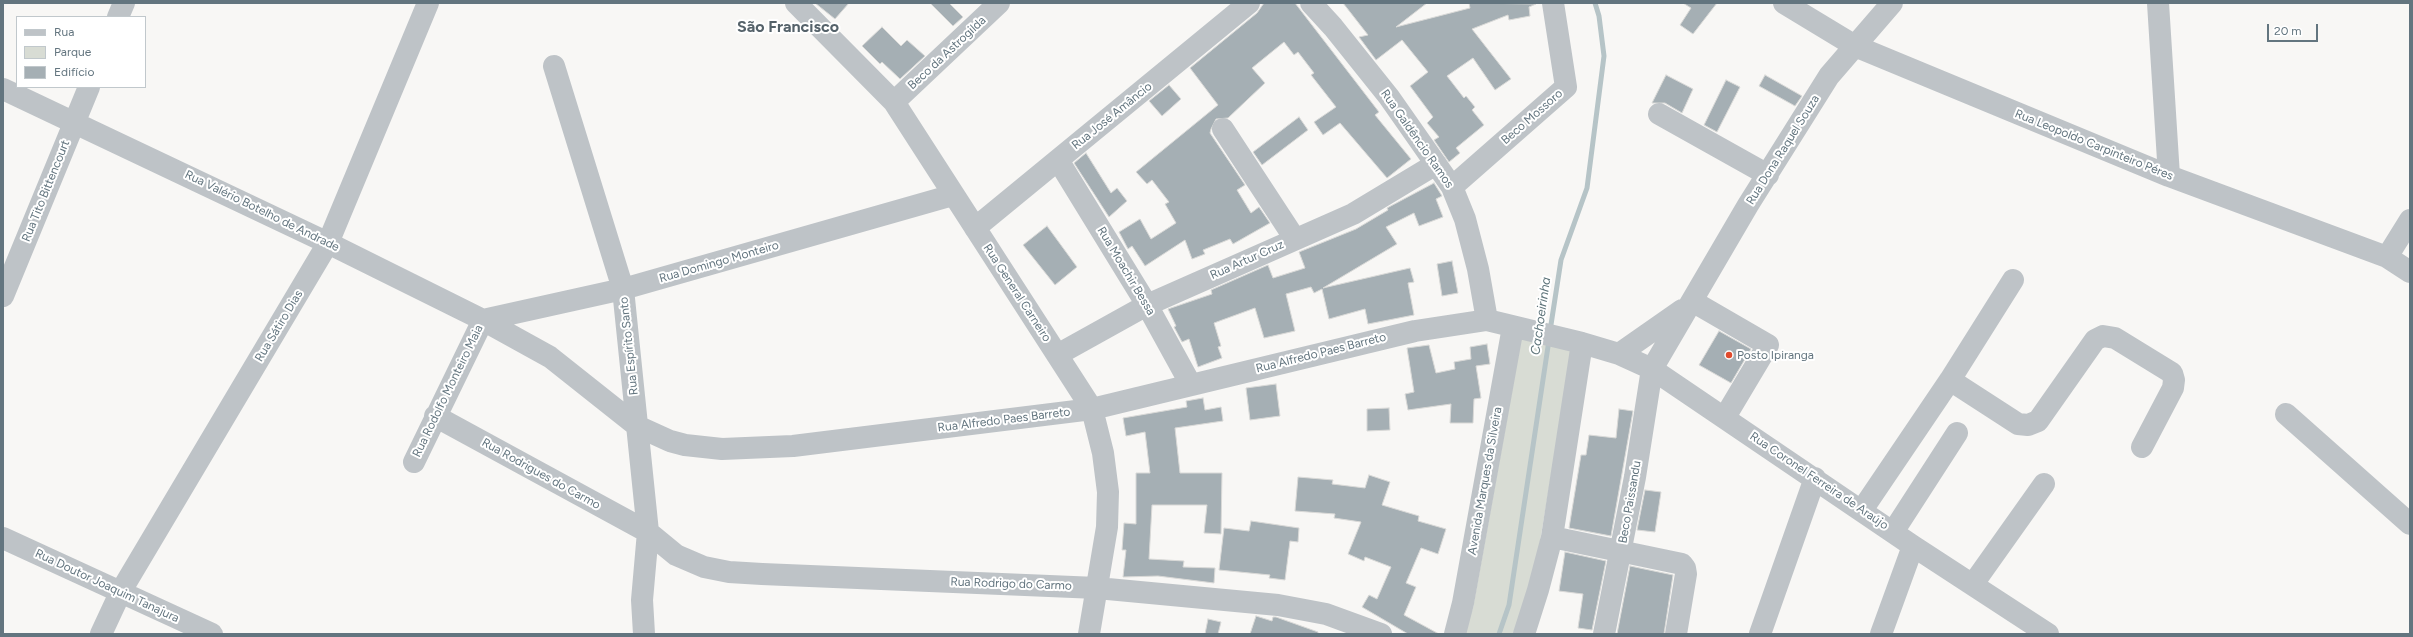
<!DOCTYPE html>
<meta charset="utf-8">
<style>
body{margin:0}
#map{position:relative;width:2413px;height:637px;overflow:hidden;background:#f8f7f5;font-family:Figtree,sans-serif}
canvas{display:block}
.frame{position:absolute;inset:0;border:4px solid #63757f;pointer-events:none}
.legend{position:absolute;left:16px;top:16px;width:130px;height:72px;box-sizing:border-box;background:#fff;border:1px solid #c1c8cc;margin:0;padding:5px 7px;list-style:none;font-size:12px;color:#63757f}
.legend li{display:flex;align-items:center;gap:8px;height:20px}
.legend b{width:20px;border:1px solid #c1c8cc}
.scale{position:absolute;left:2267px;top:24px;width:51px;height:18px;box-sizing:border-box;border:2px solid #63757f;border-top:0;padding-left:5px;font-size:12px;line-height:14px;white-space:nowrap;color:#63757f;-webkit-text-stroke:3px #fff;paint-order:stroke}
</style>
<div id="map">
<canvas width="2413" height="637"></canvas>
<div class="frame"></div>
<ul class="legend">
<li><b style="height:5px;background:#bec3c7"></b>Rua</li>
<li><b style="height:11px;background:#d8dcd4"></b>Parque</li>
<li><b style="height:11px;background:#a5afb4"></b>Edifício</li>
</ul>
<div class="scale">20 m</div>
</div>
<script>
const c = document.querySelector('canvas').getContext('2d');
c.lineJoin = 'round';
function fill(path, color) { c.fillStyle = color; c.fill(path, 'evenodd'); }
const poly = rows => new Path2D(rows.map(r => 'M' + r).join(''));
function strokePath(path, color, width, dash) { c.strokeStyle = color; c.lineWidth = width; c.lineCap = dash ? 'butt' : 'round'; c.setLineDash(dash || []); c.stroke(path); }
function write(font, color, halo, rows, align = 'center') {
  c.font = font + ' Figtree,sans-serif'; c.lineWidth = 4; c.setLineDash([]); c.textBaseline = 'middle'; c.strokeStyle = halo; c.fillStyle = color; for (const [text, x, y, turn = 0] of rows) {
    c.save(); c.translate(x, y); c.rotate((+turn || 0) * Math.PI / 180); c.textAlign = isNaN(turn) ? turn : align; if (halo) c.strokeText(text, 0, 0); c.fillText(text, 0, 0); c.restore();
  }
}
fill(poly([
 [1522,335,1573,346,1539,547,1520,634,1463,634,1473,608]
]), '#d8dcd4');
strokePath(poly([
 [1550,331,1561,260,1587,188,1604,56,1599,16,1595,3],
 [1499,634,1509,605,1549,340]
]), '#b6c4c7', 5);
const building = poly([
 [815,3,849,3,835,19,815,3],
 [930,3,949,3,963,17,953,26,930,3],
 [1264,3,1295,3,1379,112,1375,115,1411,159,1387,178,1340,123,1323,135,1314,122,1336,107,1311,75,1314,73,1298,52,1294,55,1284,42,1252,68,1265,83,1228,118,1216,119,1211,129,1210,133,1245,185,1237,190,1251,213,1259,207,1270,223,1233,244,1230,239,1203,250,1205,254,1192,259,1185,240,1145,266,1132,246,1128,249,1119,232,1140,219,1151,239,1176,223,1165,204,1169,202,1152,180,1147,184,1136,172,1218,105,1190,68,1257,13,1264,3],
 [1343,3,1427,3,1396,27,1470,8,1469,3,1536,4,1529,7,1530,16,1509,20,1508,15,1472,29,1511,79,1495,90,1473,58,1447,76,1464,98,1466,96,1475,107,1472,110,1484,125,1456,148,1460,153,1449,162,1434,140,1439,137,1427,123,1433,117,1410,86,1428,72,1402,40,1376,60,1359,37,1368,35,1343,3],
 [1683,3,1717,3,1693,34,1680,25,1691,8,1683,3],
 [882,27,901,46,907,40,925,56,900,79,882,62,880,64,862,46,882,27],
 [1666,75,1693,89,1682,113,1665,103,1652,103,1666,75],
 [1765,75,1802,96,1795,106,1759,86,1765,75],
 [1726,80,1740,87,1717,132,1704,125,1726,80],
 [1169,85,1181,99,1162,116,1149,101,1169,85],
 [1299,117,1308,130,1262,165,1253,152,1299,117],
 [1086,153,1111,193,1117,188,1127,201,1109,217,1074,163,1086,153],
 [1434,183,1442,196,1436,199,1443,217,1419,226,1414,213,1386,227,1397,244,1323,288,1410,268,1414,282,1408,283,1414,315,1368,324,1365,309,1329,319,1322,289,1314,293,1311,287,1286,294,1295,331,1264,338,1255,308,1214,323,1221,346,1218,347,1222,358,1198,367,1189,339,1182,342,1174,327,1176,326,1168,309,1212,294,1211,290,1268,265,1273,278,1305,268,1299,252,1356,229,1388,210,1387,208,1434,183],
 [1047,226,1077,267,1055,285,1023,245,1047,226],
 [1452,261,1458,293,1442,296,1437,264,1452,261],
 [1719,331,1751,349,1731,383,1699,365,1719,331],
 [1487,344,1490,364,1476,366,1481,398,1474,399,1473,423,1450,423,1451,404,1408,410,1405,394,1414,392,1407,348,1429,345,1436,373,1455,369,1454,362,1471,359,1470,347,1487,344],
 [1276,384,1280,416,1250,420,1246,388,1276,384],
 [1203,398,1205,410,1221,407,1223,421,1175,428,1180,473,1222,473,1221,534,1204,533,1207,505,1152,505,1149,559,1184,561,1183,567,1215,568,1214,583,1158,576,1123,577,1126,550,1122,550,1124,523,1136,524,1136,473,1150,473,1145,432,1126,436,1123,418,1187,407,1186,401,1203,398],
 [1389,408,1390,430,1367,431,1367,409,1389,408],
 [1619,409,1633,411,1611,536,1569,528,1581,455,1586,455,1589,435,1616,438,1619,409],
 [1369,475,1390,482,1382,505,1419,516,1418,521,1446,529,1438,554,1421,548,1406,583,1416,587,1404,615,1439,634,1408,634,1362,607,1369,595,1377,599,1391,567,1365,557,1364,561,1348,554,1361,522,1334,518,1335,514,1295,511,1298,477,1333,480,1332,484,1365,488,1369,475],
 [1645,490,1661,492,1655,532,1637,530,1645,490],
 [1251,521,1299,528,1298,542,1290,541,1285,580,1269,578,1270,575,1219,570,1224,528,1249,531,1251,521],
 [1565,552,1606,561,1592,630,1578,628,1583,594,1559,591,1565,552],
 [1630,566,1673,575,1664,634,1617,634,1630,566],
 [1256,616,1272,621,1273,617,1276,617,1318,632,1318,634,1250,634,1256,616],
 [1208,619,1221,622,1218,634,1205,634,1208,619]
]);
fill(building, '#a5afb4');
strokePath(building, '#d9d9d7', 1);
strokePath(poly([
 [796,3,894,102,1092,409,1103,453,1108,492,1107,527,1089,634],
 [1311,3,1333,27,1389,97,1452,187,1465,219,1478,269,1487,320],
 [1784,3,1855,46,2169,176,2387,257,2410,272],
 [2158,3,2169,176],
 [118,17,124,3],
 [554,66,623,289,648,532,642,600,644,634],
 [3,89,328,243,483,320,550,357,637,426,670,441,685,445,722,449,793,446,1092,409,1415,331,1487,320,1582,343,1619,354,1652,369,1913,546,2048,634],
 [894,102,999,3],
 [1659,114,1768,175],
 [1223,129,1295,239],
 [1058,160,1147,305,1191,385],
 [1452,187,1566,87,1553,3],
 [975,228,1249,3],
 [2387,257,2410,220],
 [3,296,89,87],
 [1692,301,1768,345,1725,417],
 [1619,354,1682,310],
 [1057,355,1147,305,1353,214,1436,164],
 [1950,380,2018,424,2028,425,2038,421,2095,340,2103,336,2115,338,2172,373,2174,380,2173,388,2142,447],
 [2286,414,2410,524],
 [435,416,648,532,676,555,704,567,729,572,762,574,1097,588,1278,605,1326,614,1381,634],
 [414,462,483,320,623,289,953,195],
 [1862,510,1950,380,2013,280],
 [1893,532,1957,433],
 [1552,537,1682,564,1685,568,1686,574,1676,634],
 [3,538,212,634],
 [1973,584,2044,484],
 [101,634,121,591,328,243,428,3],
 [1455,634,1463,603,1513,327],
 [1524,634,1538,590,1552,537,1582,343],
 [1604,634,1635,477,1652,369,1748,205,1829,76,1892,3],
 [1760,634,1815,478],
 [1881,634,1913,546]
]), '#bec3c7', 22);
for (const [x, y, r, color] of [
 [1729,355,4,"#e04a2c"]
]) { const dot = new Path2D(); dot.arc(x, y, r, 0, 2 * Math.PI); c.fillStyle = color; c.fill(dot); strokePath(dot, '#fff', 1.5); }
write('12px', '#63757f', '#fff', [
 ["Beco da Astrogilda",947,53,-43],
 ["Rua José Amâncio",1112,116,-39],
 ["Beco Mossoro",1532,117,-41],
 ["Rua Galdêncio Ramos",1417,139,55],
 ["Rua Leopoldo Carpinteiro Péres",2094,145,22],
 ["Rua Dona Raquel Souza",1783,150,-58],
 ["Rua Tito Bittencourt",46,191,-68],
 ["Rua Valério Botelho de Andrade",262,211,26],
 ["Rua Artur Cruz",1247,260,-24],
 ["Rua Domingo Monteiro",719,262,-16],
 ["Rua Moachir Bessa",1126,271,59],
 ["Rua General Carneiro",1017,293,57],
 ["Rua Sátiro Dias",279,326,-59],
 ["Rua Espírito Santo",629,346,-96],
 ["Rua Alfredo Paes Barreto",1321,353,-14],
 ["Rua Rodolfo Monteiro Maia",448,391,-64],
 ["Rua Alfredo Paes Barreto",1004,420,-7],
 ["Rua Rodrigues do Carmo",541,474,29],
 ["Avenida Marques da Silveira",1485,481,-80],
 ["Rua Coronel Ferreira de Araújo",1819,481,34],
 ["Beco Paissandu",1630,502,-80],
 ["Rua Rodrigo do Carmo",1011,584,2],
 ["Rua Doutor Joaquim Tanajura",107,586,25]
]);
write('12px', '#63757f', '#fff', [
 ["Posto Ipiranga",1737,355]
], 'left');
write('italic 13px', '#5e747a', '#fff', [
 ["Cachoeirinha",1541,316,-82]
]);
write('bold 16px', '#55626a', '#fff', [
 ["São Francisco",788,27]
]);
</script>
